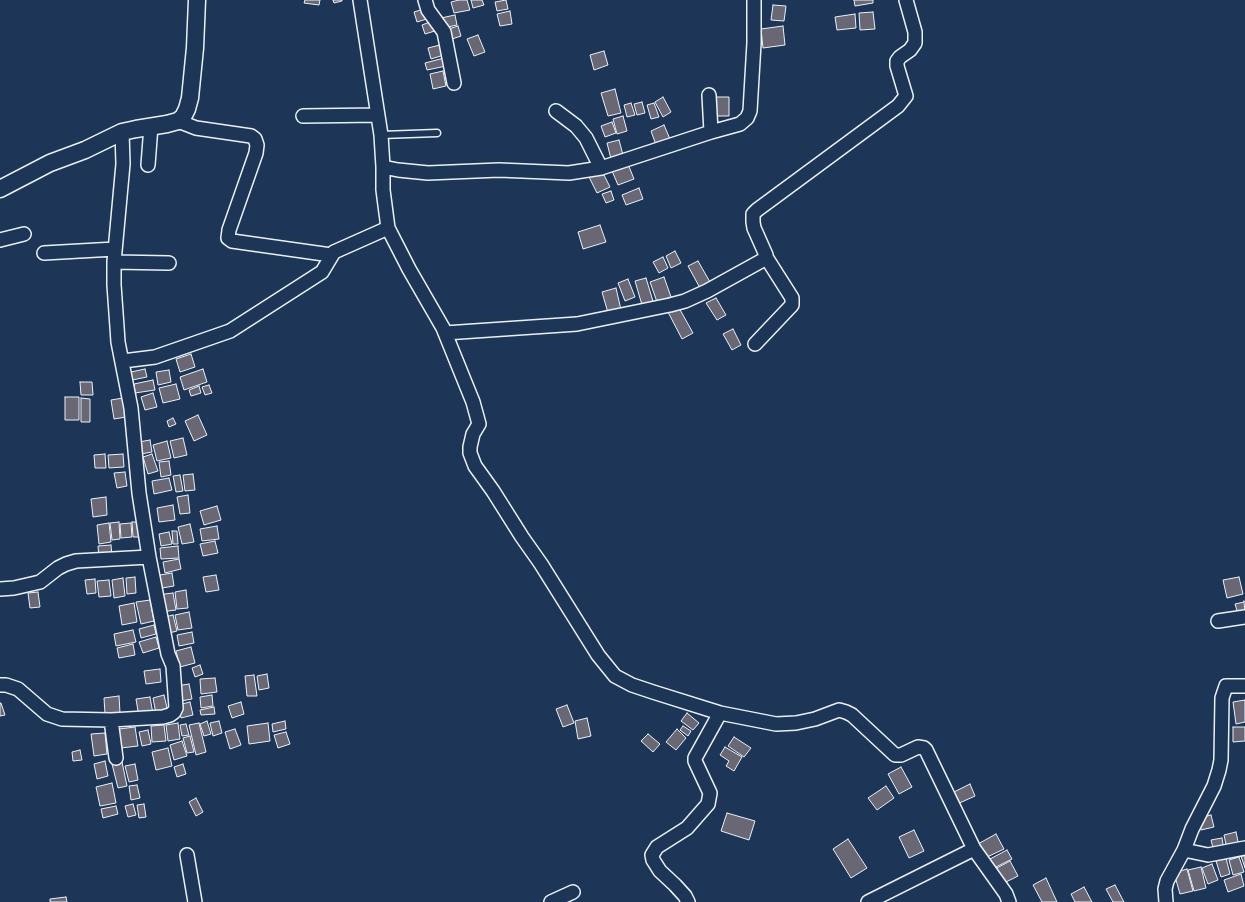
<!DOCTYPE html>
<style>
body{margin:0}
canvas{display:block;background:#1d3557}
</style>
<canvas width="1245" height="902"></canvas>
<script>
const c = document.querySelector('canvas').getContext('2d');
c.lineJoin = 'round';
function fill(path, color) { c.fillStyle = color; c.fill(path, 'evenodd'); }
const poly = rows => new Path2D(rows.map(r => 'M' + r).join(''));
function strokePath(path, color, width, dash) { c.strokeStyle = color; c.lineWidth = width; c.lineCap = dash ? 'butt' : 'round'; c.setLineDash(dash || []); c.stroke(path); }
const building = poly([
 [305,0,320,0,319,5,304,3,305,0],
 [333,0,342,0,342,1,334,3,333,0],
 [459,0,467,0,470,10,454,13,451,2,459,0],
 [471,0,482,0,484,5,473,8,471,0],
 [506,0,508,9,497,11,495,2,506,0],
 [854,0,873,0,873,3,855,6,854,0],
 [773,5,786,6,784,21,771,20,773,5],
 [427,8,430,18,417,22,414,12,427,8],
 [510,11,512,24,500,26,497,14,510,11],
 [873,12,875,29,860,30,859,13,873,12],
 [855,14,856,28,837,30,835,17,855,14],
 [455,15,457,25,443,28,441,18,455,15],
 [435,20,438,30,425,34,422,25,435,20],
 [458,26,461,36,449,40,446,30,458,26],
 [783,26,785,45,763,48,761,29,783,26],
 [478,35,485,52,474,56,467,39,478,35],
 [444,44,447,54,431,59,428,48,444,44],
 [604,51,608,65,594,70,590,55,604,51],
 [444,58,446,66,427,70,425,63,444,58],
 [443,71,446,86,433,89,430,74,443,71],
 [615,89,621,113,608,116,601,93,615,89],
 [663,97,671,112,663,117,655,102,663,97],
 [714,97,729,97,729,116,713,116,714,97],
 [642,102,645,113,637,115,634,104,642,102],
 [631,103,635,115,627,117,624,105,631,103],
 [654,103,659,117,651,119,647,105,654,103],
 [623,116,627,131,617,134,613,119,623,116],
 [612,122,616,133,605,137,601,126,612,122],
 [664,125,670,139,656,145,651,131,664,125],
 [619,140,623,155,611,159,607,143,619,140],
 [628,164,634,179,618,185,612,171,628,164],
 [602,171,610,187,597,193,589,177,602,171],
 [639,188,643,199,626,205,622,195,639,188],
 [611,191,614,200,606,203,602,194,611,191],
 [600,225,606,242,583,249,578,232,600,225],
 [675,251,681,263,671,268,666,256,675,251],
 [663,257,668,268,659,273,653,262,663,257],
 [698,261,710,282,700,288,688,266,698,261],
 [664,277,671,297,657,302,650,282,664,277],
 [646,278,653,301,642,305,635,281,646,278],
 [628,279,635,297,625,301,618,283,628,279],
 [616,288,621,310,608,313,602,292,616,288],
 [716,298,726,315,717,320,706,303,716,298],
 [678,306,693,333,682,339,668,312,678,306],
 [733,329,741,345,732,350,723,334,733,329],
 [191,354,195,367,180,372,176,359,191,354],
 [145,369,147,377,132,380,131,372,145,369],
 [203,369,207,382,184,390,180,377,203,369],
 [169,370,171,382,158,385,156,372,169,370],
 [153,380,155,390,135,393,134,384,153,380],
 [80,382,92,382,93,395,81,395,80,382],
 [176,384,180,399,163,403,159,388,176,384],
 [209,385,212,393,205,395,202,387,209,385],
 [199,386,201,393,191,396,189,390,199,386],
 [153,393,157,407,145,410,141,397,153,393],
 [65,397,79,397,79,420,65,420,65,397],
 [81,398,90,399,90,422,81,422,81,398],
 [123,398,126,417,114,419,111,400,123,398],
 [198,415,207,435,194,441,185,421,198,415],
 [173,418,176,424,169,427,167,421,173,418],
 [183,438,187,455,174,458,170,441,183,438],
 [150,440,152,452,141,454,139,442,150,440],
 [167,441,171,458,157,461,153,445,167,441],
 [105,454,106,468,95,468,94,455,105,454],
 [123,454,124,467,109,468,108,455,123,454],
 [152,454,158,471,148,474,143,457,152,454],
 [169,461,171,475,161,477,159,462,169,461],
 [125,472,127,486,117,488,114,473,125,472],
 [193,474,195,490,185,491,183,475,193,474],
 [180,475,183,491,176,492,173,476,180,475],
 [169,478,172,490,154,494,152,481,169,478],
 [188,495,190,513,180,514,177,497,188,495],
 [106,497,107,515,93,517,91,499,106,497],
 [173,505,175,520,159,522,157,508,173,505],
 [217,506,221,520,204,525,200,511,217,506],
 [119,522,120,539,112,540,110,523,119,522],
 [132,522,138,522,139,537,133,537,132,522],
 [109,523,111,542,99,544,97,525,109,523],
 [131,523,132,537,121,538,120,524,131,523],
 [190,524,194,542,182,544,178,527,190,524],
 [217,526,219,539,202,541,200,529,217,526],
 [172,531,177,531,178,544,173,544,172,531],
 [169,532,172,544,161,546,159,534,169,532],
 [215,541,218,553,203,556,200,544,215,541],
 [111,545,112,556,99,557,98,546,111,545],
 [178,546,179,558,161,559,160,548,178,546],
 [179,559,181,569,165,573,163,562,179,559],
 [172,573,174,586,162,588,160,575,172,573],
 [216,575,219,590,206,592,203,577,216,575],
 [135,577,136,593,127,594,126,578,135,577],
 [1239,577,1243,594,1227,598,1223,580,1239,577],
 [123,578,125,596,114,598,112,580,123,578],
 [95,579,96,593,87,594,85,580,95,579],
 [109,580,111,596,99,597,97,581,109,580],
 [186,590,188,608,177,609,175,592,186,590],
 [38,592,40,607,30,608,28,593,38,592],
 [173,593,176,610,160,612,157,595,173,593],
 [150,600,154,621,141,624,136,602,150,600],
 [1244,601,1245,616,1239,617,1235,604,1244,602,1244,601],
 [134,603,137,622,122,625,119,606,134,603],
 [189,612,192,628,178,630,175,615,189,612],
 [173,615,177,631,165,634,161,618,173,615],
 [154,625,156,634,141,638,139,629,154,625],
 [133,630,136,642,116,646,114,634,133,630],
 [192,632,194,643,179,646,177,635,192,632],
 [156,637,159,648,143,653,139,642,156,637],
 [133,644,135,655,119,658,117,648,133,644],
 [191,647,195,663,180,667,176,651,191,647],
 [200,665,203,674,195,677,192,668,200,665],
 [160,669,161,682,146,684,144,671,160,669],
 [267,674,269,688,259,690,257,676,267,674],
 [254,675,257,696,247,696,245,676,254,675],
 [215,678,217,692,201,694,200,679,215,678],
 [189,684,192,699,181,701,177,686,189,684],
 [164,695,168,712,156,714,153,698,164,695],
 [212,695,213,706,201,708,200,697,212,695],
 [119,696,120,713,105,714,104,698,119,696],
 [150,697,153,714,139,717,136,699,150,697],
 [1245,700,1245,722,1236,724,1233,702,1245,700],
 [190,702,193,715,181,718,178,705,190,702],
 [241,702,244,714,232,718,228,706,241,702],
 [0,703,1,703,5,715,0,716,0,703],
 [567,705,574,723,563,727,556,709,567,705],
 [214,707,215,714,201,715,200,710,214,707],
 [687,713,699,723,693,730,681,721,687,713],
 [587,718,591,736,578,739,575,721,587,718],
 [207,721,211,734,204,736,200,724,207,721],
 [219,721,222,733,213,736,210,723,219,721],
 [285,721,286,729,273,732,272,724,285,721],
 [178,723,180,739,168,741,166,725,178,723],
 [199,723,206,752,196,755,189,725,199,723],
 [268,723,270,741,249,744,247,726,268,723],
 [186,724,189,735,182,736,180,725,186,724],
 [164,725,166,741,152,742,151,726,164,725],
 [683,726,691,731,688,736,680,730,683,726],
 [135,727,138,746,121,748,119,729,135,727],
 [1233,727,1245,727,1245,741,1233,742,1233,727],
 [235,729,241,745,230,749,225,732,235,729],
 [677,729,686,738,676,750,666,742,677,729],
 [148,730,151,744,142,746,139,732,148,730],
 [286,732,290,744,278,748,274,735,286,732],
 [105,733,107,754,94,756,91,734,105,733],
 [648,734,660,744,653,752,641,741,648,734],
 [190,736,194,752,187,753,183,738,190,736],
 [734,737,751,748,744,757,728,746,734,737],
 [182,741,187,756,174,760,170,745,182,741],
 [725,747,742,757,734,771,726,766,729,761,720,755,725,747],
 [168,748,172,766,156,770,152,752,168,748],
 [80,750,82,760,73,761,72,752,80,750],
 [105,761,108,776,97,779,94,764,105,761],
 [122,762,127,786,118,788,112,764,122,762],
 [135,764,138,780,129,782,125,766,135,764],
 [183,764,186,774,177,777,174,767,183,764],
 [901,767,912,787,899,794,888,774,901,767],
 [112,783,116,803,100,806,96,787,112,783],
 [970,784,975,796,955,805,950,794,970,784],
 [137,785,140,798,131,800,129,786,137,785],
 [886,786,894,798,877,810,868,798,886,786],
 [196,798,203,812,196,816,189,802,196,798],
 [133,804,136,815,128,817,125,806,133,804],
 [144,804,146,817,139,818,137,805,144,804],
 [116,806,118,814,103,818,101,809,116,806],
 [727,813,755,821,749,840,721,831,727,813],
 [1211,815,1214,827,1201,830,1199,818,1211,815],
 [914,830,924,851,909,858,899,837,914,830],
 [1236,832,1239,846,1227,849,1224,835,1236,832],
 [996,834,1004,849,985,858,978,844,996,834],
 [1222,838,1224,850,1214,852,1211,840,1222,838],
 [848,839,867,868,851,878,833,849,848,839],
 [1007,850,1012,859,994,868,990,859,1007,850],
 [1245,855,1245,868,1241,856,1245,855],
 [1239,857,1244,872,1233,875,1229,860,1239,857],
 [1226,858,1230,874,1221,877,1216,861,1226,858],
 [1010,861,1018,876,1002,884,995,869,1010,861],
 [1212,864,1218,880,1208,884,1202,868,1212,864],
 [1201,867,1206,888,1194,891,1188,870,1201,867],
 [1187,869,1193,891,1180,894,1174,873,1187,869],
 [1241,874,1244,886,1228,892,1224,880,1241,874],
 [1046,878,1057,902,1042,902,1033,885,1046,878],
 [1115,885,1124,902,1113,902,1106,889,1115,885],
 [1084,887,1092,902,1075,902,1071,894,1084,887],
 [66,897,67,902,50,902,50,899,66,897]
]);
fill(building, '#6a6775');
strokePath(building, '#e8f1f8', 1);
const service = poly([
 [381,135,437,133]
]);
const minor = poly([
 [360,0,381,135,383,167,383,190,388,228,409,269,443,328,473,402,479,424,473,434,470,447,470,453,475,466,493,491,522,537,541,564,598,655,615,676,632,685,653,692,720,713,695,758,695,761,710,793,708,804,687,828,657,847,652,855,653,860,660,871,675,885,685,896,688,902],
 [425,0,428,10,444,32,454,83],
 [709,95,711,132],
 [556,111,576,126,586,138,601,168],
 [303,116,378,115],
 [178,121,196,128,251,136,255,139,257,145,256,153,229,230,228,238,232,241,331,255],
 [148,165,151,126],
 [383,167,398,170,428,173,499,170,569,173,601,168,711,132,740,124,747,118,750,111,754,43,754,0],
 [0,240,24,234],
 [44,253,115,249],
 [114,262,169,263],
 [445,333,577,324,670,305,685,301,707,291,763,260,766,255,754,228,753,222,753,214,757,210,898,106,906,96,897,66,897,61,900,57,910,50,915,43,915,32,906,0],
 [755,344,792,305,792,298,766,257],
 [123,361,155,357,230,331,322,272,334,252,388,228],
 [0,589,14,588,40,582,58,568,66,564,76,561,149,557],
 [1218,621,1245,617],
 [0,685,6,685,18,689,47,714,62,719,111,720,163,717,170,715,174,712,176,708,173,666,168,654,149,557,139,493,131,408,118,342,117,327,114,285,114,262,123,164,122,132],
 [720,713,776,724,796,723,815,719,839,710,846,712,852,715,895,755,901,755,918,747,924,748,926,750,974,849,1006,894,1009,902],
 [111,720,116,758],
 [1184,850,1208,855,1245,848],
 [187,855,195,902],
 [551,902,573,892],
 [868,902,974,849],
 [1166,902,1165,889,1167,881,1184,850,1192,829,1214,786,1219,770,1221,760,1222,698,1226,686,1245,686]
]);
const tertiary = poly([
 [0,189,50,163,85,150,122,132,136,129,167,124,178,121,183,117,187,109,190,98,195,48,197,0]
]);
strokePath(service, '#e8f1f8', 9);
strokePath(minor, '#e8f1f8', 16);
strokePath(tertiary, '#e8f1f8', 19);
strokePath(service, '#1d3557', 6);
strokePath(minor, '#1d3557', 13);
strokePath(tertiary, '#1d3557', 16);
</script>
